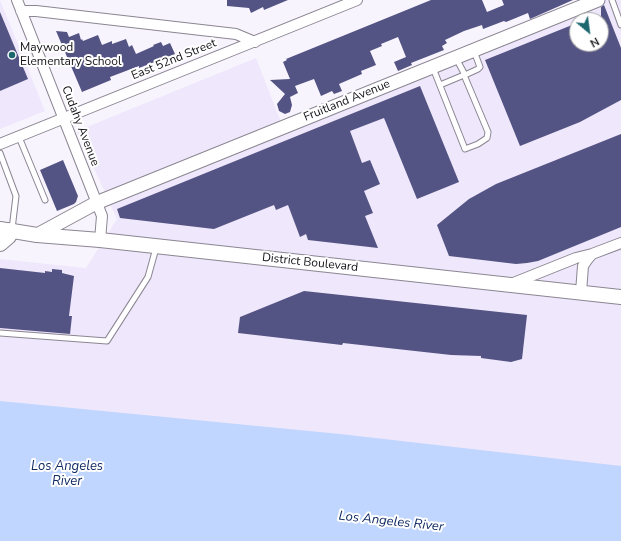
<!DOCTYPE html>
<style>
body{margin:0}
#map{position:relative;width:621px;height:541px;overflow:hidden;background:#f8f4fe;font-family:"Nunito Sans",sans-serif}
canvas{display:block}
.north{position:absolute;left:569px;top:12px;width:40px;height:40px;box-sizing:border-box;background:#fff;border:1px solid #a1a0a2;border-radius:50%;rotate:151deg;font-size:11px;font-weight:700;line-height:16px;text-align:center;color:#141217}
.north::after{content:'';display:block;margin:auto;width:14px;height:18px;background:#1c686e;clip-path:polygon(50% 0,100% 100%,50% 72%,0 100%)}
</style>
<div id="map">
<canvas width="621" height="541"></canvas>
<div class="north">N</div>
</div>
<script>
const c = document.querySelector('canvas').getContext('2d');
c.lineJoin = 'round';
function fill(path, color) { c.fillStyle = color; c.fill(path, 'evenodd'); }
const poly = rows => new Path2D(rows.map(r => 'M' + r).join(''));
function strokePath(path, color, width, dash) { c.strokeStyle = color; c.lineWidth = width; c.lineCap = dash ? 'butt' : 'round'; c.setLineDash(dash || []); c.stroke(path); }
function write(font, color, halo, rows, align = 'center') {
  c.font = font + ' "Nunito Sans",sans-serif'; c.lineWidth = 4; c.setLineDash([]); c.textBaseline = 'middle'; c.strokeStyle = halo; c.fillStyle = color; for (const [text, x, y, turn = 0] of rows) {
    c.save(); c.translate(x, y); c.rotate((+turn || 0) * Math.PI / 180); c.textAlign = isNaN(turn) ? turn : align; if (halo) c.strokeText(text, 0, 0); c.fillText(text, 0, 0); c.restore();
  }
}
fill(poly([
 [0,0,45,111,0,129],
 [595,0,621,0,621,541,0,541,0,259,86,268,117,219,77,131,256,58,281,122],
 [577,20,601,20,601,44,577,44]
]), '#efe7fb');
fill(poly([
 [0,401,340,434,621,466,621,541,0,541]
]), '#c0d6ff');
fill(poly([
 [227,0,288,0,264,10,263,7,251,13,249,8,227,6],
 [431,0,482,0,487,12,504,5,502,0,573,0,530,19,528,13,506,22,504,21,483,29,482,25,464,31,445,40,447,43,442,46,444,50,411,63,412,65,398,71,394,62,406,57,398,37,381,44,382,46,370,51,376,65,361,71,362,74,339,84,342,91,334,94,332,91,321,96,314,79,295,86,298,93,290,97,292,105,290,112,285,114,279,111,277,104,285,94,270,80,290,79,283,62,287,60,286,59],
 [604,5,621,48,621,100,580,122,520,146,485,60,577,23,577,44,601,44,601,7],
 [0,12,28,79,0,91],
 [56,31,67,32,69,37,79,33,81,40,82,39,83,41,98,35,102,45,112,41,112,44,126,39,129,47,132,45,136,54,154,46,153,45,161,42,163,46,170,43,175,54,139,68,139,66,110,77,111,80,82,92],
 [420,86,459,182,417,199,384,118,350,131,362,163,370,160,380,184,364,191,373,213,365,216,378,248,308,240,306,234,300,237,288,205,276,210,274,205,214,229,120,218,117,209],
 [621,134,621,227,538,261,527,263,516,264,449,256,437,225,469,199,496,184],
 [63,160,78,196,76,202,74,204,57,211,40,170],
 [0,268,45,273,45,271,52,272,52,269,62,270,62,273,74,276,69,316,72,316,70,334,0,328],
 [304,291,527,315,522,359,511,362,481,358,481,356,451,355,343,343,342,345,238,333,240,317]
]), '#545484');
const service = poly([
 [612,0,621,25],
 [456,58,465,75,478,69,480,67,474,51],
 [433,68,465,149,478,144,487,138,488,132,464,75,440,85],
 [19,137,45,200],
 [0,153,16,196,12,229],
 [0,333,107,341,148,277,156,248]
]);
const minor = poly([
 [17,0,102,216,100,240],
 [21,11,36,11,236,34,255,42],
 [0,144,357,0],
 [511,284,576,258,592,254,621,243],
 [581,292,583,266,587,260,592,254]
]);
const tertiary = poly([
 [37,235,96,203,598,0]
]);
const secondary = poly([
 [0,229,37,235,100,240,621,297]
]);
const primary = poly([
 [0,243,8,236,11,231]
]);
strokePath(service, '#8b8692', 7);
strokePath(minor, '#8b8692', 12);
strokePath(tertiary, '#8b8692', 15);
strokePath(secondary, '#8b8692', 16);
strokePath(primary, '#8b8692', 18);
strokePath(service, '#fff', 5);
strokePath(minor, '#fff', 10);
strokePath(tertiary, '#fff', 13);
strokePath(secondary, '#fff', 14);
strokePath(primary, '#fff', 16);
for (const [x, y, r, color] of [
 [12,55,4,"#1c686e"]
]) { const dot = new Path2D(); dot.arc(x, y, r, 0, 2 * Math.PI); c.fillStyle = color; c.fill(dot); strokePath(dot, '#fff', 1.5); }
write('12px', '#141217', '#fff', [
 ["Maywood",20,48],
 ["Elementary School",20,62]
], 'left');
write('12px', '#141217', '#fff', [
 ["East 52nd Street",174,60,-22],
 ["Fruitland Avenue",347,101,-22],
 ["Cudahy Avenue",80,126,69],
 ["District Boulevard",310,263,6]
]);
write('italic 13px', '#102b64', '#fff', [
 ["Los Angeles",67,467],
 ["River",67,482],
 ["Los Angeles River",391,522,6]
]);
</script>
